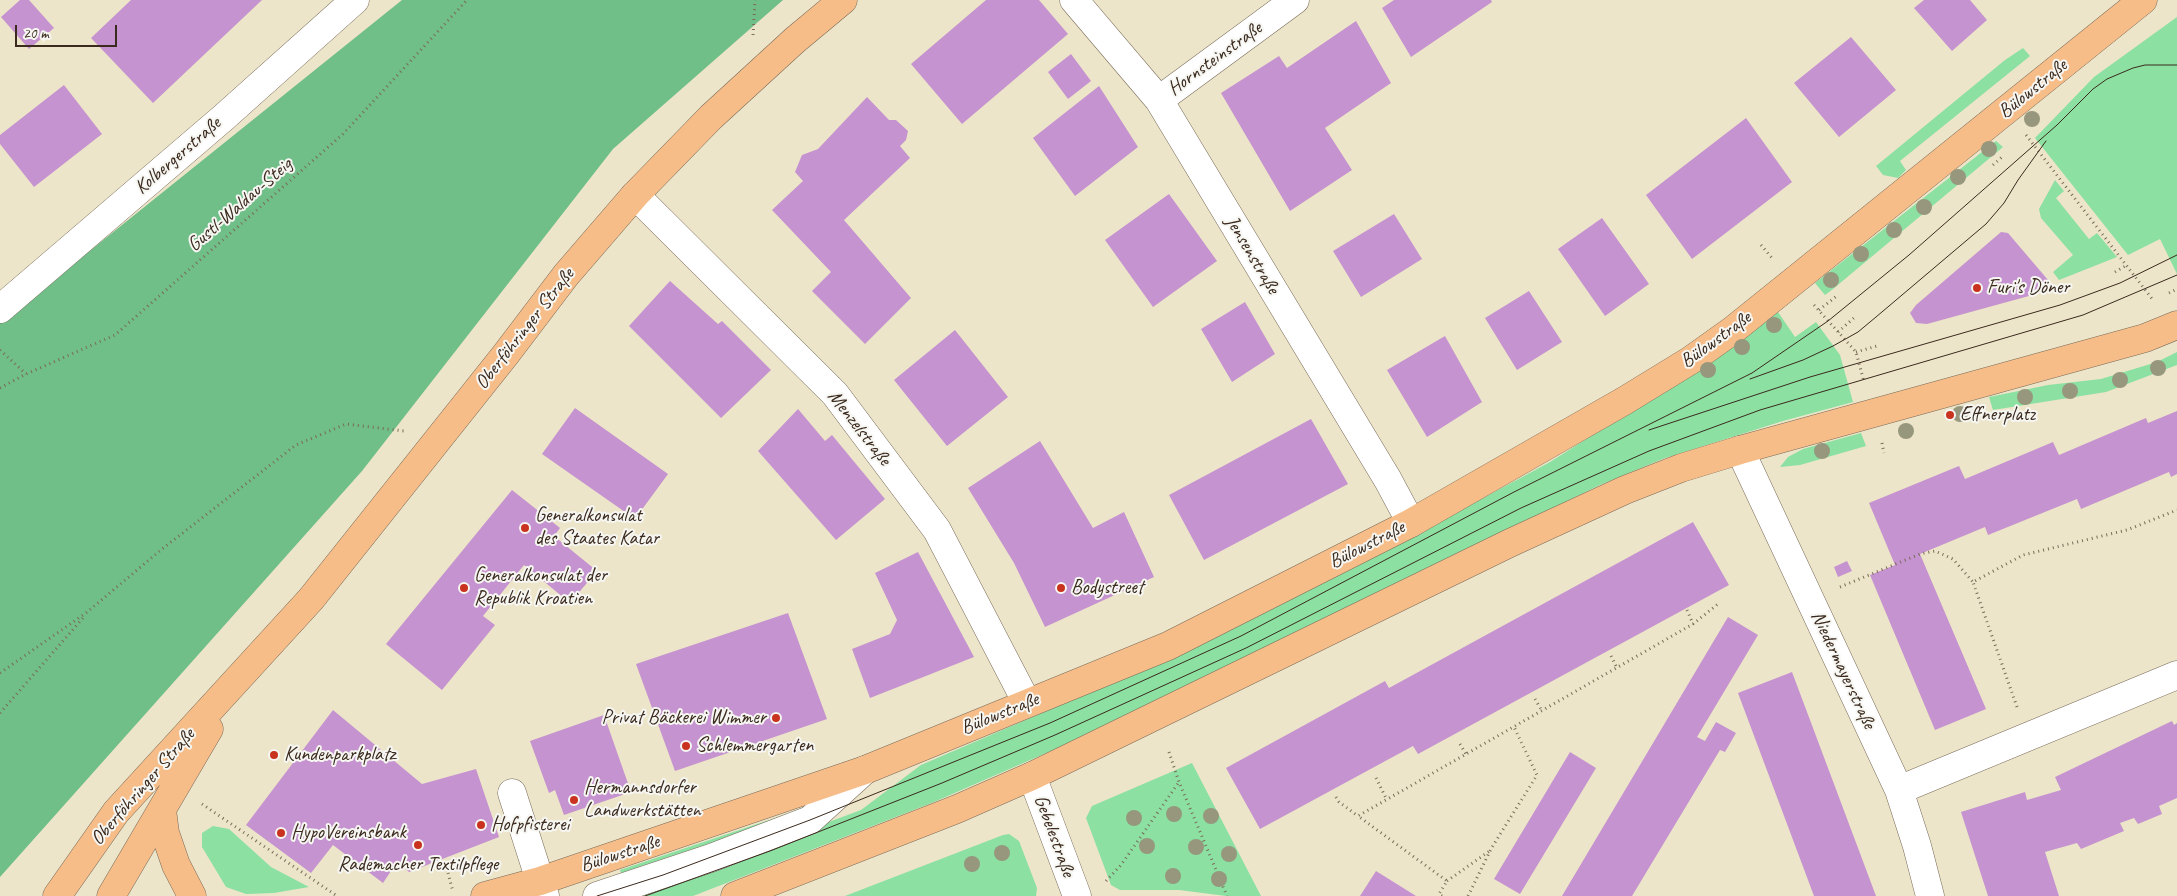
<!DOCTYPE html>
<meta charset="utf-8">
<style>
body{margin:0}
#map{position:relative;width:2177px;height:896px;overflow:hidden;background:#ede5c9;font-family:Caveat,sans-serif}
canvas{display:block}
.scale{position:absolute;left:15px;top:25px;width:102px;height:22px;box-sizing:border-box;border:2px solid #3b2a1e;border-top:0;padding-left:6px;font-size:15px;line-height:18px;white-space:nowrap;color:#3b2a1e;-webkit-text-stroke:4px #f6f6f2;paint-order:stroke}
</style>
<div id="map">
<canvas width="2177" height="896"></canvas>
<div class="scale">20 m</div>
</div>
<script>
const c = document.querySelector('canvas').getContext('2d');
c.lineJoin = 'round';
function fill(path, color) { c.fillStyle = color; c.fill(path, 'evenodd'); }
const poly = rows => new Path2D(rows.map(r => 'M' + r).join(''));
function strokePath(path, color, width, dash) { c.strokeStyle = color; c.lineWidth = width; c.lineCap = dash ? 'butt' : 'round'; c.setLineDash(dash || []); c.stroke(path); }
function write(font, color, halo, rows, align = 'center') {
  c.font = font + ' Caveat,sans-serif'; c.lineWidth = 4; c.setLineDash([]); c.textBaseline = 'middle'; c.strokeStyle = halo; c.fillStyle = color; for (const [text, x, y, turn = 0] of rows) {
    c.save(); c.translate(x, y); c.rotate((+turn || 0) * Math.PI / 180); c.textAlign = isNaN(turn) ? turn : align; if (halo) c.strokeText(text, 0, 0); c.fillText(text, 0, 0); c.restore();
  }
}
fill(poly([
 [2177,17,2177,274,2160,239,2128,255,2035,138,2094,77],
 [2023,48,2030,56,1900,161,1906,170,1898,178,1883,175,1876,166,2005,60],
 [1996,141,2003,147,1833,289,1825,295,1815,283],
 [2055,180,2064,191,2056,198,2089,239,2097,233,2117,257,2059,280,2053,272,2073,255,2041,218,2039,209],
 [1778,312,1795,337,1816,322,1840,355,1853,402,1783,421,1665,458,1600,485,1069,743,934,802,693,896,630,896,861,810,921,765,1142,670,1352,569,1550,462,1607,426],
 [2177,352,2177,365,2106,392,1993,410,1989,397,2048,385,2101,379,2157,362],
 [1861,433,1866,446,1800,465,1780,467,1788,457,1803,449],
 [1192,763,1261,896,1226,896,1179,890,1120,890,1111,885,1086,818,1092,806],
 [787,814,623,879,620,870],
 [213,826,229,829,271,867,309,887,274,893,246,894,226,887,202,847,202,833],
 [1009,834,1019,841,1037,888,1036,896,845,896,1003,835]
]), '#8be0a2');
fill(poly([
 [402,0,783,0,613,149,362,471,0,877,0,323]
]), '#70be88');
fill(poly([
 [20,0,29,0,54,28,29,49,1,17],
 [131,0,262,0,153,103,91,38],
 [986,0,1039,0,1068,34,962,124,911,64],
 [1394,0,1491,0,1492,2,1411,57,1382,8],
 [1924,0,1970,0,1987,20,1952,51,1914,8],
 [1356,21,1391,83,1325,128,1352,170,1290,211,1221,93,1279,56,1287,68],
 [1851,37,1896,90,1839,137,1794,83],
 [1071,54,1091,81,1068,99,1048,72],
 [64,85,102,134,34,187,0,144,0,135],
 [1099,86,1138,147,1075,196,1033,138],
 [867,97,889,120,896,120,908,131,906,140,900,146,910,158,844,220,911,298,865,344,812,291,831,272,772,210,803,181,795,172,802,155,818,149],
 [1746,118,1792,182,1692,259,1646,195],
 [1169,194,1217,261,1153,307,1105,240],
 [1394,214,1422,259,1361,297,1333,251],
 [1602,218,1649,284,1605,316,1558,249],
 [2001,232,2008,233,2048,280,2047,291,1927,324,1916,323,1910,313,1916,305],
 [670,281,718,324,722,321,771,370,721,418,629,326],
 [1529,291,1562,342,1517,370,1485,318],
 [1245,302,1275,354,1232,382,1201,329],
 [955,330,1008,397,947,446,894,380],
 [1445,336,1482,402,1427,437,1387,370],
 [575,408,668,474,635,519,542,454],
 [798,409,825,441,832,435,885,499,836,540,758,451],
 [2177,411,2177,474,2171,477,2169,472,2081,509,2077,499,1988,535,1985,527,1920,554,1986,709,1935,730,1870,575,1895,565,1869,503,1959,466,1965,479,2053,442,2059,455,2146,418,2148,423],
 [1311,419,1348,484,1204,560,1169,495],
 [1040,441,1093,528,1124,512,1154,577,1045,627,1014,563,968,488],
 [512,490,560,528,554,536,597,571,570,603,524,565,483,616,495,625,442,690,386,644],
 [1693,522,1729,585,1418,754,1413,746,1260,829,1226,768,1385,681,1389,688],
 [918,552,974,657,870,698,852,649,890,634,897,620,875,573],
 [1847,561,1852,571,1838,577,1834,567],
 [788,613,827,719,675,771,636,664],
 [1728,617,1758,635,1697,737,1705,741,1716,722,1736,733,1725,752,1720,750,1632,896,1562,896],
 [1792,672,1876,896,1814,896,1738,693],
 [333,710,422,784,476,769,499,837,409,872,397,862,383,883,333,845,311,873,246,825],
 [604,715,631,792,564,815,555,790,549,793,530,741],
 [2172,721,2174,725,2177,723,2177,798,2159,806,2162,814,2138,824,2134,818,2120,823,2124,831,2081,849,2077,843,2045,852,2059,896,1988,896,1961,812,2025,792,2027,800,2061,790,2055,777],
 [1570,752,1596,768,1520,894,1494,879],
 [1376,871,1416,896,1360,896]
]), '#c593cf');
const minor = poly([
 [1074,0,1159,100,1388,480,1411,523],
 [1159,100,1295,0],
 [635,195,835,394,937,530,1027,703],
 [0,309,223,118,355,0],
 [1740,450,1899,790,1917,846,1930,896],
 [1032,776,1077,896],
 [1899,790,2177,675],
 [512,793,545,896],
 [597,896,711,858,810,820,865,770]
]);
const major = poly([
 [162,810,165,833,176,865,192,896],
 [57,896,116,812,311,599,506,354,566,275,635,195,711,117,795,40,843,0],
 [111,896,209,729],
 [485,896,540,881,865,770,1168,646,1411,523,1624,401,1691,360,1733,330,2143,0],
 [735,896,957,809,1032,776,1510,543,1625,490,1681,468,1740,450,2145,338,2177,325]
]);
strokePath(minor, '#796b5a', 29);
strokePath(major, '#796b5a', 29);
strokePath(poly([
 [753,35,755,0],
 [2026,135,2153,300],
 [1993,165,2002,157],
 [1761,245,1772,258],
 [2115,272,2127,265],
 [2169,293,2177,289],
 [1814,305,1856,352,1864,382],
 [1819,310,1838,295],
 [1838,332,1856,316],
 [0,350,26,374],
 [1856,352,1877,346],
 [0,388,26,374,115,335,343,134,467,0],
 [1882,443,1884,453],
 [1840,587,1920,554,1935,551,1953,559,1973,582],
 [1687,610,1693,624],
 [1611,656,1617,668],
 [0,673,86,613,162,549,296,445,346,424,404,431],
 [1535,699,1542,711],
 [2017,707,1973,582,2023,555,2127,530,2177,510],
 [0,713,83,618],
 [1460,744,1466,754],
 [1169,752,1179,782,1227,896],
 [1376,778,1387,800],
 [1336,797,1339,802,1358,816],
 [202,804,337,896],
 [448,873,453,892],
 [1106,881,1121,865,1179,782],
 [1447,881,1491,850],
 [1442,896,1439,894,1447,881,1358,816,1693,624,1718,604],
 [1468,896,1491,849,1537,775,1514,727]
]), '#796b5a', 3, [1, 4]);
strokePath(minor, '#fff', 28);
strokePath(major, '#f7bd88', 28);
strokePath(poly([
 [1750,379,1803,360,1833,346,1858,332,1876,317,1986,224,2004,203,2018,180,2046,141],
 [1649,430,1810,377,2060,305,2120,283,2177,255],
 [597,896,663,875,810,820,1050,723,1241,636,1514,492,1752,373,1828,321,1909,255,2057,125,2093,89,2107,79,2133,68,2145,65,2177,65],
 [645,896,770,851,942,783,1055,735,1246,648,1521,508,1649,451,1760,410,2083,315,2177,275]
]), '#3b2a1e', 1);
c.fillStyle = '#96977d';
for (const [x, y] of [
 [2032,119],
 [1989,149],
 [1958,177],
 [1924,207],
 [1894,230],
 [1861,254],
 [1831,280],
 [1774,325],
 [1742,347],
 [2158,368],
 [1708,370],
 [2120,380],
 [2070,391],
 [2025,397],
 [1960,414],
 [1906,431],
 [1822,451],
 [1174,814],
 [1211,816],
 [1134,818],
 [1147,846],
 [1196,847],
 [1002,853],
 [1229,854],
 [972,864],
 [1173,876],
 [1219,879]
]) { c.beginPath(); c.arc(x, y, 8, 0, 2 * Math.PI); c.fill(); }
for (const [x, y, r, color] of [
 [1977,288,5,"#c8321e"],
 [1950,415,5,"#c8321e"],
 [525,528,5,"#c8321e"],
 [464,588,5,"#c8321e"],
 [1061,588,5,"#c8321e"],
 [776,718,5,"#c8321e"],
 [686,746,5,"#c8321e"],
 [274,755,5,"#c8321e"],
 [574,800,5,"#c8321e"],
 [481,825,5,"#c8321e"],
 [281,833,5,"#c8321e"],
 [418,845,5,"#c8321e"]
]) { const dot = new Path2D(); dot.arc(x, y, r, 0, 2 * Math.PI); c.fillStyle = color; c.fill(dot); strokePath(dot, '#f6f6f2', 2); }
write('20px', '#3b2a1e', '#f6f6f2', [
 ["Hornsteinstraße",1215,59,-36],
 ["Bülowstraße",2033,89,-39],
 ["Kolbergerstraße",178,156,-41],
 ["Gustl-Waldau-Steig",240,205,-41],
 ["Jensenstraße",1252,255,59],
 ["Oberföhringer Straße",525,329,-52],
 ["Bülowstraße",1716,340,-36],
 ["Menzelstraße",859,428,52],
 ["Bülowstraße",1367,545,-27],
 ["Niedermayerstraße",1843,670,65],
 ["Bülowstraße",1000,714,-22],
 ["Oberföhringer Straße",143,787,-49],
 ["Gebelestraße",1054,836,70],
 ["Bülowstraße",620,854,-18]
]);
write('20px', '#3b2a1e', '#f6f6f2', [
 ["Furi's Döner",1987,288],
 ["Effnerplatz",1960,415],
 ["Generalkonsulat",535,516],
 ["des Staates Katar",535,539],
 ["Generalkonsulat der",474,576],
 ["Republik Kroatien",474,599],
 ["Bodystreet",1071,588],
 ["Privat Bäckerei Wimmer",766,718,"right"],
 ["Schlemmergarten",696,746],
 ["Kundenparkplatz",284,755],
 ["Hermannsdorfer",584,788],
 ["Landwerkstätten",584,811],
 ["Hofpfisterei",491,825],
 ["HypoVereinsbank",291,833],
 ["Rademacher Textilpflege",418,865,"center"]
], 'left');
</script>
